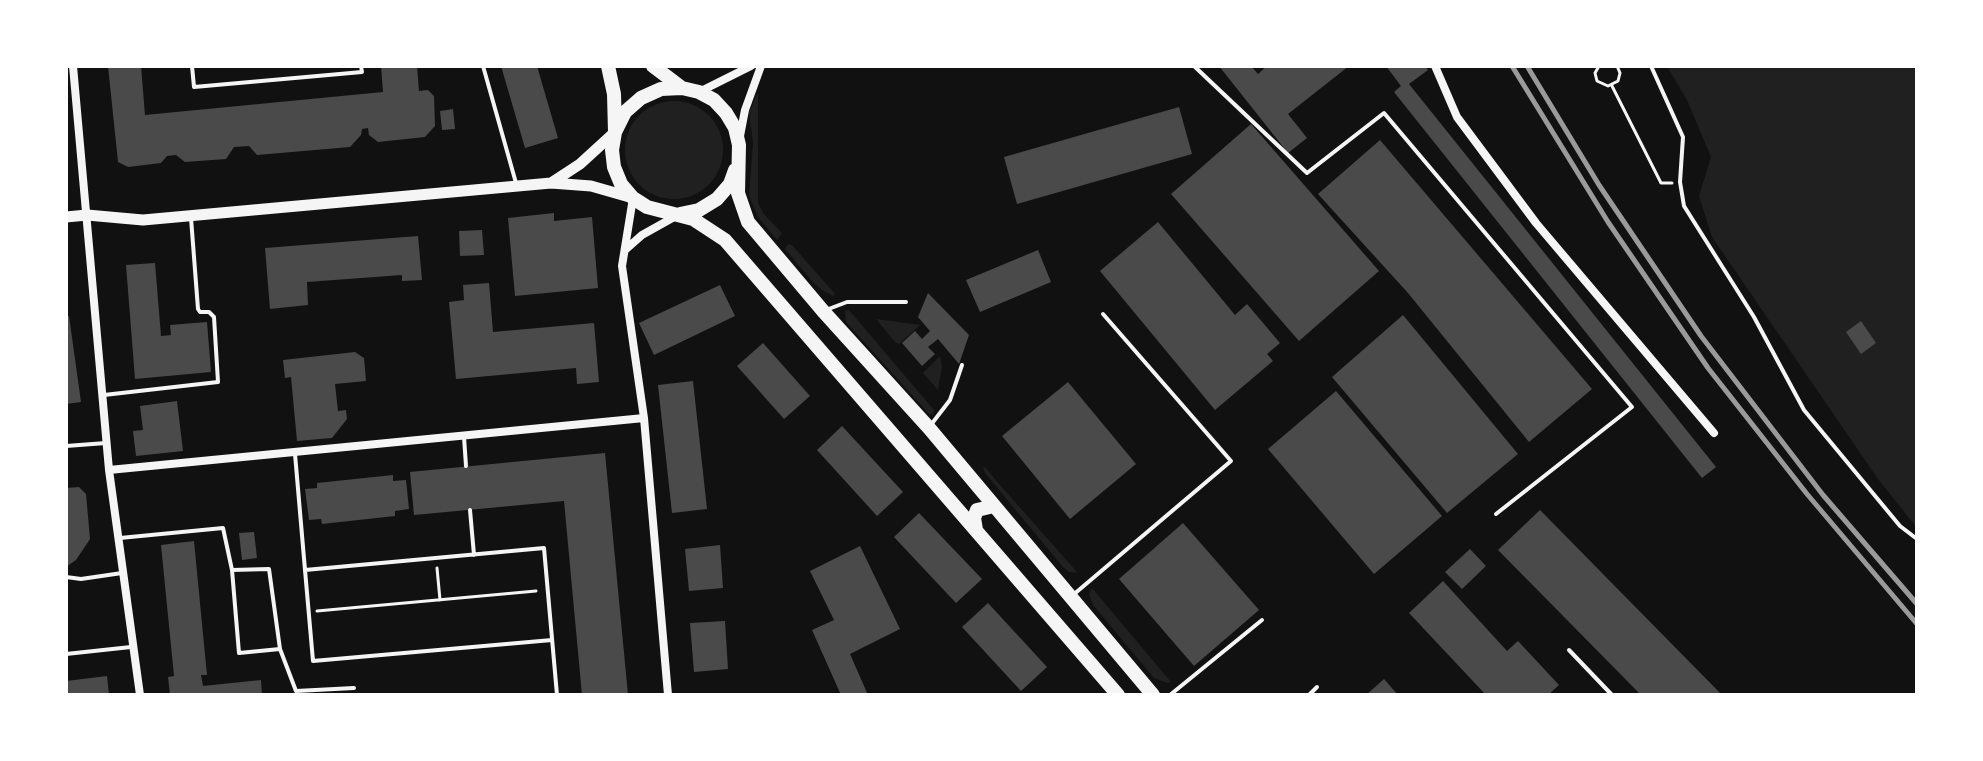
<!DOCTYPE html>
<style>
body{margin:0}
#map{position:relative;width:1983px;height:761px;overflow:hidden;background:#111;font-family:Inter,sans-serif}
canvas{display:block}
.frame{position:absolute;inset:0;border:68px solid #fff;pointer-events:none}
</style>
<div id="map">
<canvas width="1983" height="761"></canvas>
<div class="frame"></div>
</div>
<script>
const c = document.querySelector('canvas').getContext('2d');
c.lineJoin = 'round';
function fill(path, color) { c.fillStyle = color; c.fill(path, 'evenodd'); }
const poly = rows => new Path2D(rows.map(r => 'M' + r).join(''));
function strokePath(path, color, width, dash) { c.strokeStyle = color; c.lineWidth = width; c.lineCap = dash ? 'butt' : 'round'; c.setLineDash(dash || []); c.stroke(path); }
fill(poly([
 [1667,66,1917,66,1917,528,1878,479,1712,237,1699,196,1711,157,1687,100],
 [758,92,758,203,763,213,782,233,777,240,758,217,749,196,753,143,749,113],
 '625 150a49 49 0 1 1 98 0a49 49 0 1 1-98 0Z',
 [788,244,792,245,835,294,833,296,822,290,812,281,785,249],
 [849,310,934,410,933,415,929,414,846,322,845,311],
 [876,319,920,325,899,344,895,342],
 [940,356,942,366,938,390,923,373],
 [985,467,999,484,1078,573,1069,572,1063,567,985,473,983,468],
 [1092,588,1171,682,1167,683,1154,678,1093,605,1089,594]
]), '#202020');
fill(poly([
 [108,66,141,66,145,115,383,92,381,66,417,66,419,91,428,90,434,96,435,126,425,137,378,142,369,135,368,128,362,129,361,135,350,147,257,155,249,146,234,147,226,159,185,162,176,155,167,156,161,163,128,167,118,162],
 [501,66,537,66,558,138,525,148],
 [1219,66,1251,66,1258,74,1267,66,1349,66,1288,114,1307,138,1288,153],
 [1386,66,1425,66,1428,70,1409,84,1716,467,1702,478,1394,92,1401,86],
 [1179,107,1192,154,1017,204,1004,157],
 [453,109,455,129,442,130,440,111],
 [1251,124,1379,271,1299,341,1171,194],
 [1380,140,1592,389,1529,442,1408,293,1318,194],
 [554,213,554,221,592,217,598,288,515,296,508,218],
 [1158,222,1235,315,1247,304,1280,343,1267,354,1273,361,1215,410,1100,271],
 [482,230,484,255,460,256,459,231],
 [418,236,422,280,402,281,402,275,307,282,308,305,270,309,265,248],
 [1038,250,1051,282,980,312,966,280],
 [155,263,161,336,171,335,170,325,207,322,211,372,135,379,126,265],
 [489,283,493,332,594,323,599,382,577,384,576,368,456,379,449,302,464,300,463,285],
 [720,285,735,316,654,355,639,323],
 [928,293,969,335,959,364,938,339,928,347,935,354,922,366,902,343,915,331,922,339,930,331,918,317],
 [1403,315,1518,454,1447,513,1332,377],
 [66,316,69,316,81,402,66,404],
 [1861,321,1876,343,1861,354,1846,332],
 [763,343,810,396,784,419,737,366],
 [355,352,364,358,366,381,335,384,338,411,346,410,347,419,332,438,297,441,291,377,285,378,283,360],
 [693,381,707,509,672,513,658,385],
 [1068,382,1136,464,1070,519,1002,436],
 [1336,391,1442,516,1374,574,1268,449],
 [177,401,183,451,136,456,133,431,143,430,140,406],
 [842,426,903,492,877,516,817,450],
 [605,453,628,695,582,695,564,501,414,515,410,472],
 [393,475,393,481,406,480,409,509,395,511,395,516,322,524,321,519,309,520,305,489,317,488,317,483],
 [79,487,86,494,90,539,76,560,66,567,66,488],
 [1540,510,1722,695,1641,695,1498,550],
 [919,513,982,579,956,603,894,537],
 [1183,523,1259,610,1194,666,1119,579],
 [254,532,257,558,242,560,239,533],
 [194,541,207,675,201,675,203,686,261,680,262,695,170,695,168,677,174,676,161,545],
 [720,545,723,588,689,591,685,549],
 [860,546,900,629,850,654,868,695,841,695,812,630,834,620,810,571],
 [1470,549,1486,566,1462,589,1445,572],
 [1443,581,1507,651,1518,641,1559,685,1548,695,1486,695,1409,613],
 [988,603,1047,667,1021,691,962,627],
 [725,621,728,669,694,672,690,623],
 [107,676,109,695,66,695,66,681],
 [1384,679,1398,695,1366,695]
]), '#4a4a4a');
strokePath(poly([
 [1599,66,1595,73,1597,81,1608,86,1618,81,1620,73,1617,66],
 [1612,86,1661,183,1672,183],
 [437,568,440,600],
 [317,611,536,591]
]), '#f5f5f5', 3);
strokePath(poly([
 [192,66,194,87,362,72,361,66],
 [483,66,516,183],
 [1194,66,1307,173,1384,113,1632,407,1496,514],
 [1651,66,1683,137,1680,182,1684,206,1754,317,1804,410,1900,526,1917,539],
 [826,310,847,302,906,302],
 [104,395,218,382,214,317,209,312,200,312,198,309,191,218],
 [930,426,950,400,962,365],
 [464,437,466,466],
 [66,446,106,443],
 [295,454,305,570,544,548,557,695],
 [470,510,474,555],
 [120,538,223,528,232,570,239,653,280,649],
 [232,570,269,569,280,649,296,691,354,688],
 [305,570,313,661,552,640],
 [66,577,81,579,122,573],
 [1073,595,1231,461,1103,314],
 [1569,650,1612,695],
 [66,654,131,647],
 [1170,695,1262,620],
 [1309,695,1317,687]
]), '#f5f5f5', 4);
strokePath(poly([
 [73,66,109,470,140,695],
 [1435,66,1457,117,1536,223,1714,433],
 [699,92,751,66],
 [740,136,745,110,761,66],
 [633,198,622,266,644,418,668,695],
 [625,250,642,235,676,216],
 [109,470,644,418]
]), '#f5f5f5', 8);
strokePath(poly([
 [551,183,580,164,615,132],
 [66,217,87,215,143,220,551,183,591,186,633,198]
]), '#f5f5f5', 11);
strokePath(poly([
 [608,66,614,94,615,132,612,150,614,167,621,184,633,198,647,207,693,219,725,240,1118,695],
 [653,66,682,88],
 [615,132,625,112,641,98,661,89,682,88,699,92,714,100,726,113,735,128,739,145,738,193,748,222,823,311,929,428,1153,695],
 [680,214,699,210,717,199,730,184,735,170],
 [976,530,974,518,977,510,994,506]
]), '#f5f5f5', 14);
strokePath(poly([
 [1512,66,1608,222,1708,368,1807,494,1917,624],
 [1527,66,1599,185,1701,336,1823,495,1917,604]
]), '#9a9a9a', 5);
</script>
